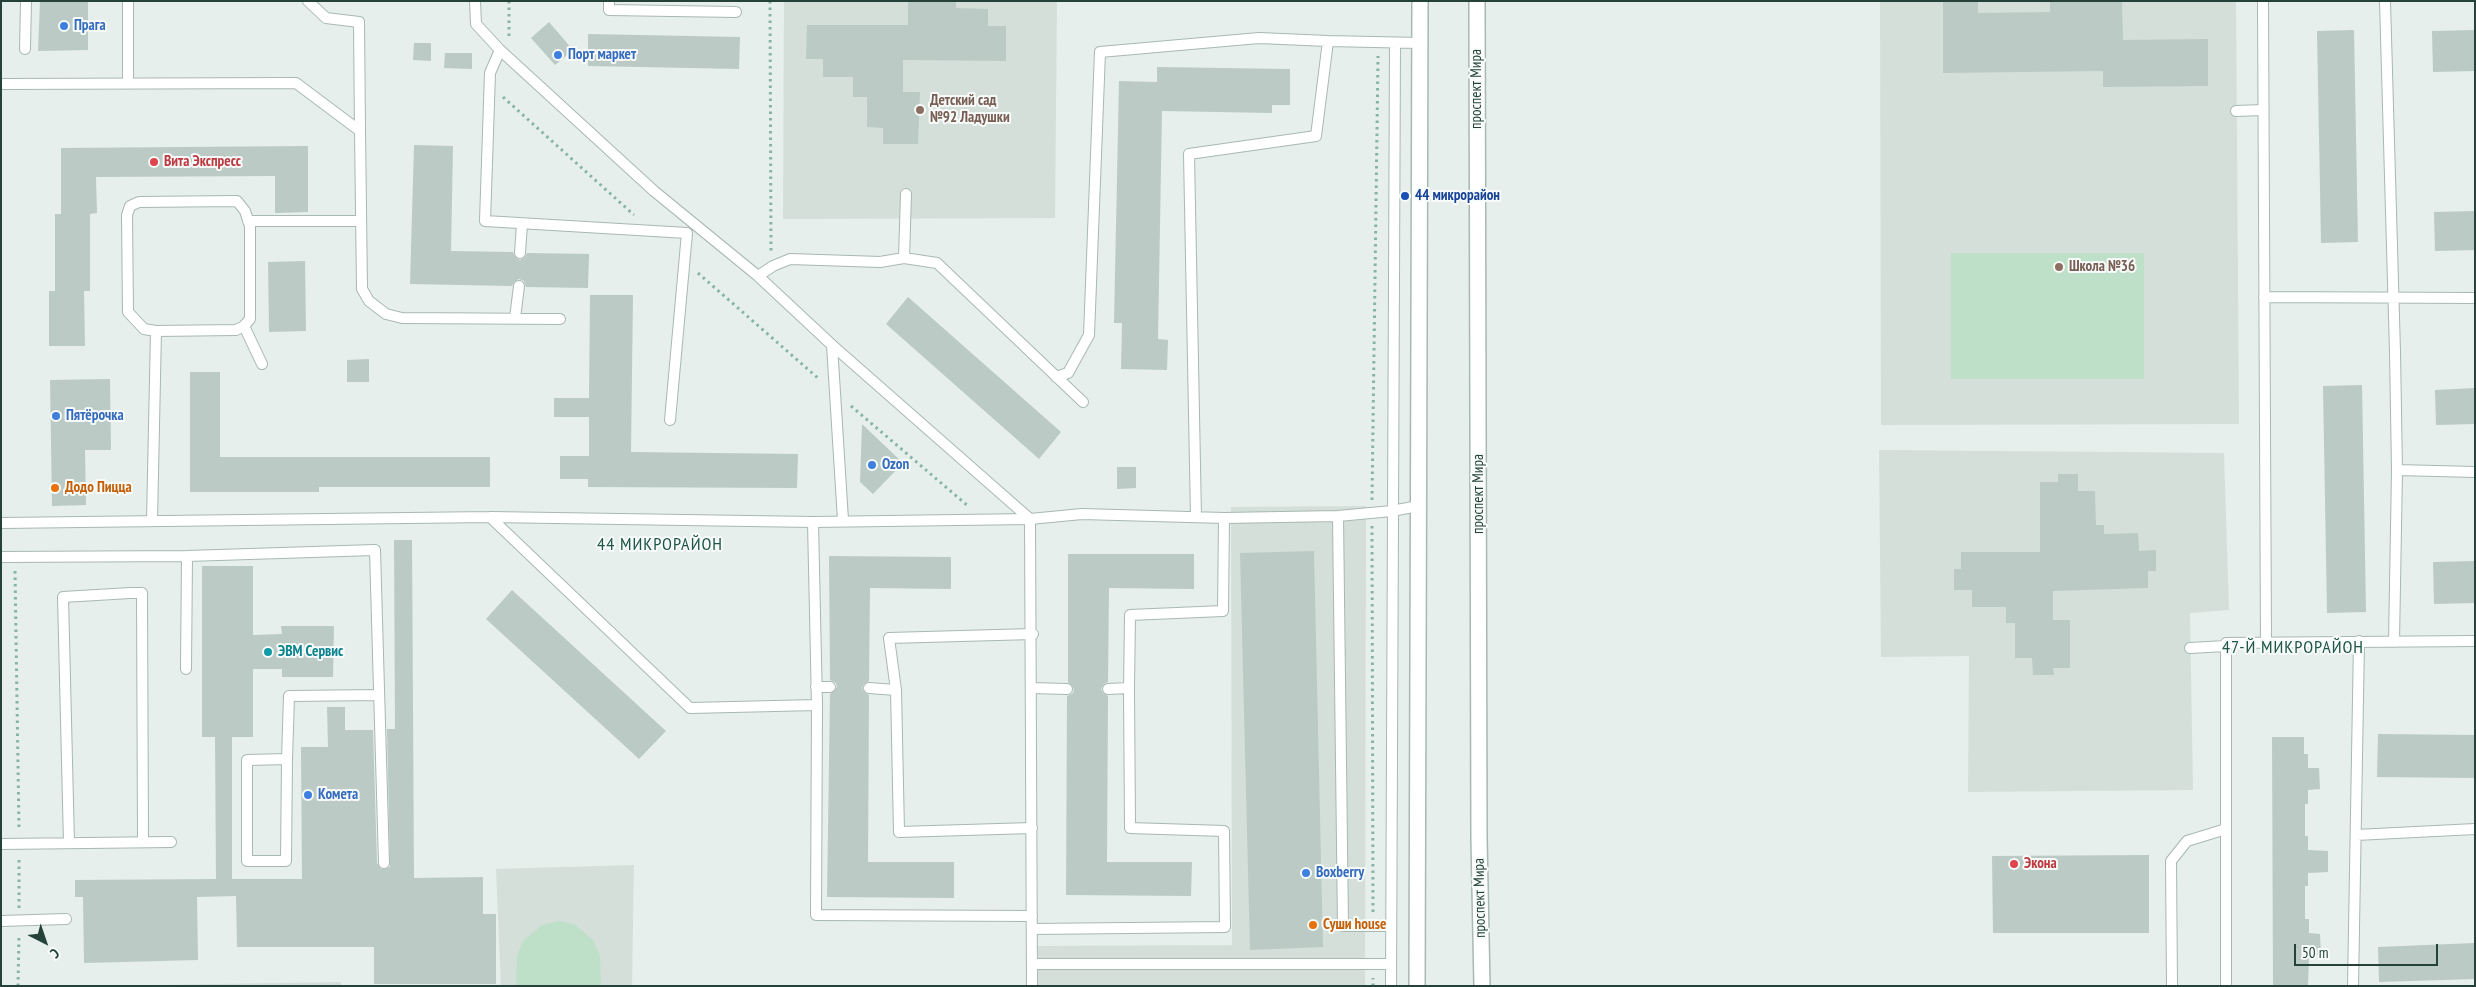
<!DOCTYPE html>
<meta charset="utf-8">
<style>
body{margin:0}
#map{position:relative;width:2476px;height:987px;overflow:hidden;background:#e6efeb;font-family:"PT Sans Narrow",sans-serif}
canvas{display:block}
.frame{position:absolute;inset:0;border:2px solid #24423a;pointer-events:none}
.north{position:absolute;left:20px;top:917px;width:50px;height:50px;-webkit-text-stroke:4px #f7fbf9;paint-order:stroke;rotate:139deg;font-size:14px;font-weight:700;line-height:20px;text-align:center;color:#24423a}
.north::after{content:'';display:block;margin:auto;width:18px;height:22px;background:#24423a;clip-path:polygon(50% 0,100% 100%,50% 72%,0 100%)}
.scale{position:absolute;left:2294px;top:944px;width:144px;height:22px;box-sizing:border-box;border:2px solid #24423a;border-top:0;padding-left:6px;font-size:15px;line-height:18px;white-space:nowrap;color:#24423a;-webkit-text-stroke:4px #f7fbf9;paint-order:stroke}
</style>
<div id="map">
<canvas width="2476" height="987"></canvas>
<div class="frame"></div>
<div class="north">С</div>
<div class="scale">50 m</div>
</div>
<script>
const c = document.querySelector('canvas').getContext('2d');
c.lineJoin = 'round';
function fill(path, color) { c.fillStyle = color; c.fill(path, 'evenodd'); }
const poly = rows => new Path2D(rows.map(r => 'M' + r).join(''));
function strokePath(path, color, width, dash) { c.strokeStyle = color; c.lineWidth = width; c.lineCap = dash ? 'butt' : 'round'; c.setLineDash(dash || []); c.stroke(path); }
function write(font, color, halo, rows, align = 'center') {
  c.font = font + ' "PT Sans Narrow",sans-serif'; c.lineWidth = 4; c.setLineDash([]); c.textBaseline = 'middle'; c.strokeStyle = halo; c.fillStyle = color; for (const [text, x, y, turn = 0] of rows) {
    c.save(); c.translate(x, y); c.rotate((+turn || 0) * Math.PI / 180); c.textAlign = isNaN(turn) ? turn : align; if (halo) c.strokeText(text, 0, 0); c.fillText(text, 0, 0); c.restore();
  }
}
fill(poly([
 [784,1,1057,1,1055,218,783,219],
 [1880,1,2236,1,2239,424,1881,425],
 [1879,450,2224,453,2229,610,2190,613,2193,790,1968,792,1969,656,1881,657],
 [1366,506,1365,986,1038,986,1038,946,1232,945,1231,507],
 [634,865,632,986,501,986,496,869],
 [341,982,341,986,95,986]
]), '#d4dfda');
fill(poly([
 [1951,253,2144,253,2144,379,1951,379],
 [558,921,574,924,593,940,600,955,601,986,516,986,517,956,523,941,542,925]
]), '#bfe0c8');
fill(poly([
 [40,1,88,1,88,50,38,51],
 [908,1,956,1,956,8,988,9,988,26,1006,26,1006,61,903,60,903,92,920,92,918,144,883,144,883,128,867,127,867,97,853,97,853,77,823,77,823,59,806,59,807,25,908,25],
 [1943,1,1978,1,1978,13,2050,12,2050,1,2122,1,2123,40,2208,39,2208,86,2103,87,2103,71,1943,73],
 [549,22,573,50,555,65,531,38],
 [2354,30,2358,242,2321,243,2317,31],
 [2475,30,2475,71,2433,72,2432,31],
 [588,34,740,37,739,69,588,66],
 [414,43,431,43,431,61,413,60],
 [445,53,472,53,472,69,444,68],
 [1157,67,1290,69,1290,105,1272,105,1272,113,1162,111,1158,339,1168,340,1167,370,1121,369,1122,323,1114,323,1119,81,1157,82],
 [414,145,453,146,451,251,513,252,516,258,520,260,525,257,527,253,589,254,588,288,526,287,524,281,519,279,514,282,512,286,410,284],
 [308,146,308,212,275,213,275,176,96,177,97,213,90,214,90,291,84,291,85,346,49,346,49,291,55,291,55,214,61,214,61,148],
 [2475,211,2475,250,2435,251,2434,212],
 [305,261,306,331,269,332,268,262],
 [590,295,633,295,631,452,798,454,797,488,588,487,588,479,560,479,560,456,589,456,589,417,554,417,554,398,589,398],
 [908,297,1061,432,1039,459,886,324],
 [369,359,369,382,347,382,347,360],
 [190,372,220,372,220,457,490,457,490,487,319,487,319,492,190,492],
 [110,379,111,450,85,450,86,505,52,506,50,380],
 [2362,385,2366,612,2327,613,2323,386],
 [2475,388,2475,424,2436,425,2435,390],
 [862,424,903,463,873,494,860,482],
 [1117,467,1136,467,1136,488,1117,489],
 [2058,474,2078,474,2078,491,2095,491,2096,525,2104,525,2104,534,2138,533,2139,551,2156,550,2156,571,2148,571,2148,588,2053,591,2053,620,2070,620,2070,668,2053,668,2054,675,2033,675,2032,658,2015,658,2015,623,2006,623,2006,607,1972,607,1972,590,1954,590,1954,569,1961,569,1961,552,2040,552,2040,482,2058,482],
 [394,540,412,540,414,878,483,877,483,914,496,914,496,984,374,984,374,947,237,947,236,896,197,897,198,960,84,963,83,897,75,897,75,880,216,879,215,737,202,737,202,566,253,566,253,635,282,634,281,626,334,626,333,677,282,677,282,669,253,669,253,737,232,737,232,879,302,879,301,747,328,747,327,707,345,707,345,730,373,730,377,863,381,869,390,867,387,729,395,729],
 [1314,551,1323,947,1250,950,1240,553],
 [1068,554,1194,554,1194,589,1109,588,1108,682,1104,684,1101,689,1103,693,1108,696,1107,862,1192,862,1191,896,1066,895,1067,696,1073,693,1074,689,1068,682],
 [829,556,951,557,951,589,870,588,869,681,864,684,862,688,865,693,869,695,868,862,954,862,954,898,827,897,830,694,837,687,836,683,830,680],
 [2475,561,2475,603,2434,604,2433,562],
 [512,590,666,731,639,759,486,619],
 [2378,734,2475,735,2475,778,2377,777],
 [2272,737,2304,737,2304,754,2308,754,2308,768,2319,768,2320,789,2308,790,2308,804,2305,804,2305,836,2308,836,2308,850,2328,851,2328,872,2308,873,2308,886,2305,886,2305,919,2309,919,2309,933,2320,934,2321,955,2309,956,2308,986,2273,986],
 [2149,855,2149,933,1993,933,1992,856],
 [2475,943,2475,979,2379,982,2378,947]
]), '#bbcac4');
const service = poly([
 [128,1,128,83],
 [308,1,326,18,359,22,360,131],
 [475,1,476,24,500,50,654,191,758,276,832,345,1030,519,1032,986],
 [609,1,609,10,736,12],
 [2263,1,2266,642],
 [2385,1,2395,352,2397,470,2394,642],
 [1328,41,1420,43],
 [25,49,26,1],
 [500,50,490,73,485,221,687,233,670,420],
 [1,84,296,83,360,131,362,289,369,301,386,314,402,318,560,319],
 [2236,111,2263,110],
 [248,221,361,221],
 [520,253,522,224],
 [904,258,906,194],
 [758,276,773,266,790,259,880,262,904,258,937,263,1083,402],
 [2264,297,2475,298],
 [515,318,519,286],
 [244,326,262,364],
 [832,345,843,520],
 [1056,377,1068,373,1089,335,1100,52,1259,38,1328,41,1316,136,1189,154,1196,517],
 [2397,470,2475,472],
 [1338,516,1343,926,1391,926],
 [490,517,690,708,817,705],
 [152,521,156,331,144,329,128,312,127,215,130,206,139,202,237,201,245,211,250,226,250,319,244,326,236,330,156,331],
 [813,522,817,705,816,915,1032,916],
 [1,523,490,517,813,522,1030,519,1082,514,1224,518,1338,516,1392,511,1418,506],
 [187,556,375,550,384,863],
 [1,557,187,556,186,669],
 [2190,648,2226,646],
 [816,687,830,687],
 [869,688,896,690],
 [1031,688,1067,689],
 [1108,689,1129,688],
 [287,759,286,861,247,861,247,760,287,759,289,696,379,695],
 [1032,828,899,832,896,690,889,638,1033,634],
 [2356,835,2475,829],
 [69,843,63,597,130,593,142,593,143,841],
 [1,844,171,842],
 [1,921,66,919],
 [1032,929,1225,927,1224,831,1130,828,1129,688,1130,615,1223,611,1224,518],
 [1032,964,1391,964],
 [1391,986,1395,43],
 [2172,986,2171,861,2187,841,2226,829],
 [2226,986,2226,643,2475,641],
 [2353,986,2359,641]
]);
const tertiary = poly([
 [1477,1,1479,838,1482,986],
 [1417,986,1420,1]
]);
strokePath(service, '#a8b8b2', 12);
strokePath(tertiary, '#a8b8b2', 18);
strokePath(poly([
 [509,1,509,38],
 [770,1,771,253],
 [503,97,634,215],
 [698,273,819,379],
 [851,406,968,506],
 [1372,500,1378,56],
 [1372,526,1373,912],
 [15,571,19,830],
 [19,908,19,856],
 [18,986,19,934],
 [1373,986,1373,978]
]), '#86b3a5', 3, [2.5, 4]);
strokePath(service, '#fff', 10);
strokePath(tertiary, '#fff', 15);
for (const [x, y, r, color] of [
 [64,26,5,"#3f7fe0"],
 [558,55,5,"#3f7fe0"],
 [920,110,5,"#8d6e63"],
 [154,162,5,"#e0444e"],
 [1405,196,5,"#1a4fb4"],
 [2059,267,5,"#8d6e63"],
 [56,416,5,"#3f7fe0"],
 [872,465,5,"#3f7fe0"],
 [55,488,5,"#e8710a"],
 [268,652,5,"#0f9aa8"],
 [308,795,5,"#3f7fe0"],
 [2014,864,5,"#e0444e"],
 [1306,873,5,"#3f7fe0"],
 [1313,925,5,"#e8710a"]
]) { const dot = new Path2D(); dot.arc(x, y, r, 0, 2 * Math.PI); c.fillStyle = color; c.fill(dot); strokePath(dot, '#f7fbf9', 2); }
write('bold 15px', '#366cbe', '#f7fbf9', [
 ["Прага",74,26],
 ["Порт маркет",568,55],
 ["Пятёрочка",66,416],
 ["Ozon",882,465],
 ["Комета",318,795],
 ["Boxberry",1316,873]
], 'left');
write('15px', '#24423a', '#f7fbf9', [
 ["проспект Мира",1477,89,-90],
 ["проспект Мира",1479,494,-90],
 ["проспект Мира",1480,898,-91]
]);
write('bold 15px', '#785e54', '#f7fbf9', [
 ["Детский сад",930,101],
 ["№92 Ладушки",930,118],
 ["Школа №36",2069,267]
], 'left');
write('bold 15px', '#be3a42', '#f7fbf9', [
 ["Вита Экспресс",164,162],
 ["Экона",2024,864]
], 'left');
write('bold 15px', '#164399', '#f7fbf9', [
 ["44 микрорайон",1415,196]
], 'left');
write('bold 15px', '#c56008', '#f7fbf9', [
 ["Додо Пицца",65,488],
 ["Суши house",1323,925]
], 'left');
write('bold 15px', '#0d838f', '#f7fbf9', [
 ["ЭВМ Сервис",278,652]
], 'left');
c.letterSpacing = '1px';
write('18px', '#1f5548', '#f7fbf9', [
 ["44 МИКРОРАЙОН",660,545],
 ["47-Й МИКРОРАЙОН",2293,648]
]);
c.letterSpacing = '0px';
</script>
